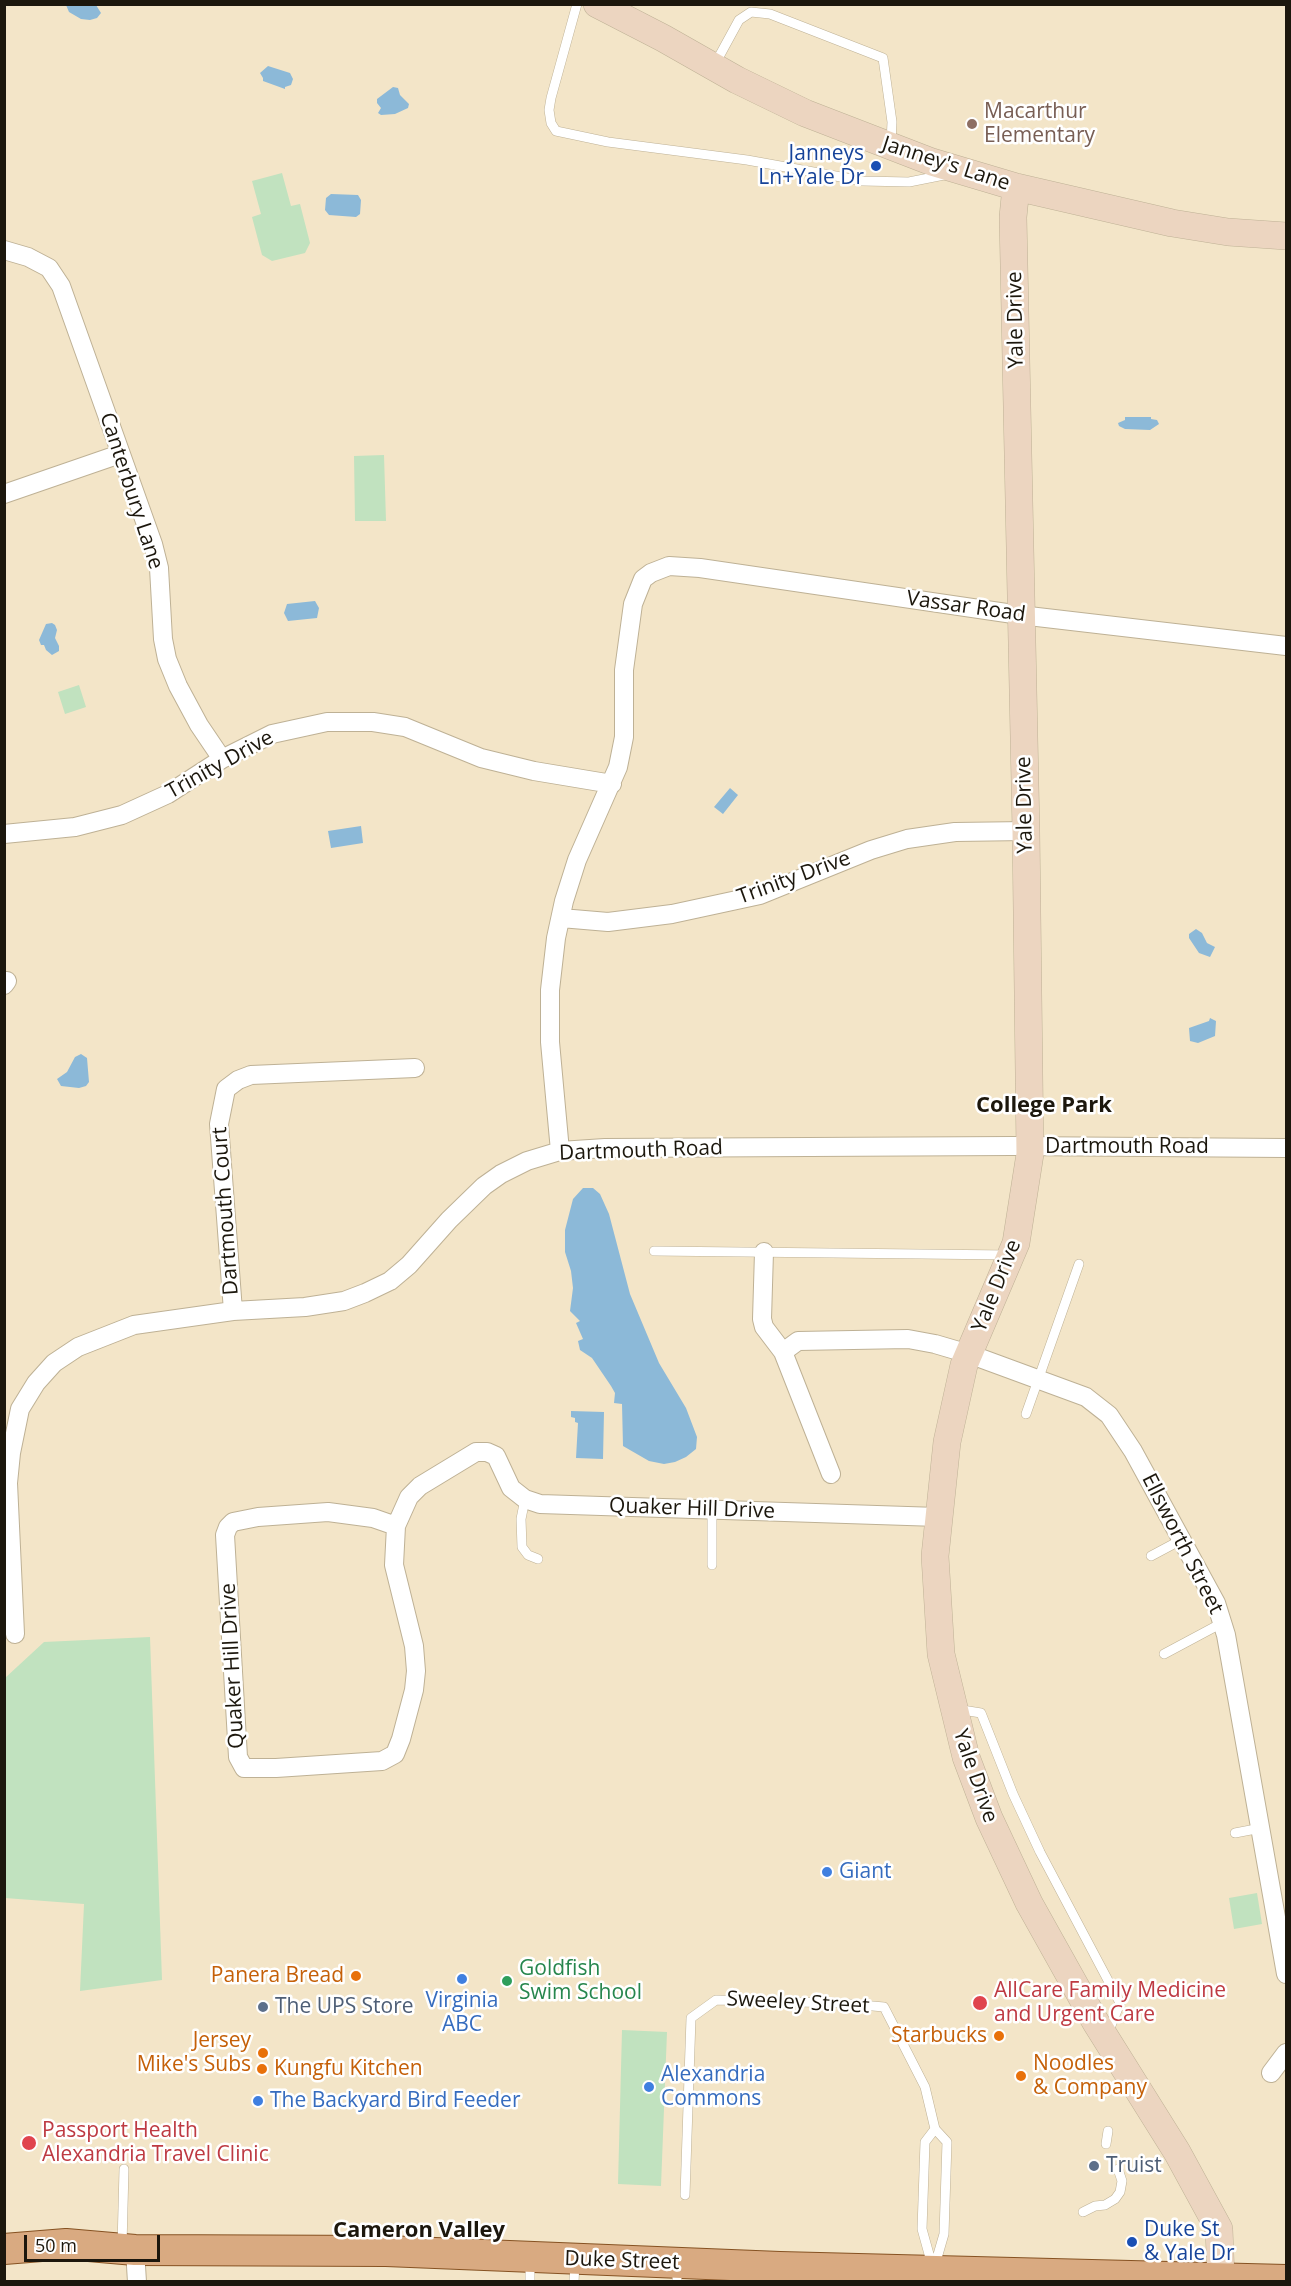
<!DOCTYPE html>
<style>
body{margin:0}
#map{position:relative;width:1291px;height:2286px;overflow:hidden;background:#f3e5c8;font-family:"Open Sans",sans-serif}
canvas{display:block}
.frame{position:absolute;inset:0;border:6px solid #1c170d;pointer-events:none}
.scale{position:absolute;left:24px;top:2235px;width:136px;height:27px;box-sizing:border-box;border:3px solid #1c170d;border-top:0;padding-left:8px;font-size:18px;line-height:21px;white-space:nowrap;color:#1c170d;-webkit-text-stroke:4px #fff;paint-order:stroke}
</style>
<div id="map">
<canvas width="1291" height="2286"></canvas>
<div class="frame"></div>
<div class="scale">50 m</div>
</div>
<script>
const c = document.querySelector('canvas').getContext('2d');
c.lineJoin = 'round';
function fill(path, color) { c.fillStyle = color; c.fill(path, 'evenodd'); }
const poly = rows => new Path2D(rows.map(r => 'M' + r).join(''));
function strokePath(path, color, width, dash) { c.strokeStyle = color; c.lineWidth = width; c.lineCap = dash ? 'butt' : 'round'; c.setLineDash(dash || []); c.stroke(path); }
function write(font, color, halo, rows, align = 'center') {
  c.font = font + ' "Open Sans",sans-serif'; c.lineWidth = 5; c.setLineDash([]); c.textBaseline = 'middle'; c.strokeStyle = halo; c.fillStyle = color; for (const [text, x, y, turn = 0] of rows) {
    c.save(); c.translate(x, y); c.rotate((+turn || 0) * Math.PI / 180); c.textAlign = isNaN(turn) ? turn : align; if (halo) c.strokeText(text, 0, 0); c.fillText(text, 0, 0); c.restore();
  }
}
fill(poly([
 [282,173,291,206,300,204,310,243,305,253,272,261,262,255,252,217,261,214,252,181],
 [384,455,386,521,355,521,354,456],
 [79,685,86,707,65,714,58,692],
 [150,1637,162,1980,80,1991,84,1904,5,1898,5,1678,44,1642],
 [1257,1893,1262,1924,1234,1929,1229,1898],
 [622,2030,667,2032,661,2186,618,2184]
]), '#c1e2bf');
fill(poly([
 [66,5,96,5,101,13,97,18,90,20,81,19,69,12],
 [268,66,290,73,293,79,291,85,285,87,285,89,263,81,263,78,260,73],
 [393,87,398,88,400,95,409,104,408,108,395,114,381,115,378,113,381,108,377,103,377,99],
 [331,194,358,195,361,200,360,214,356,217,329,215,325,210,326,198],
 [1125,417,1151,417,1151,419,1157,420,1159,424,1150,430,1125,429,1119,426,1118,423,1125,420],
 [315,601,319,608,317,618,288,621,284,613,287,604],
 [52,623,55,625,57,630,55,638,59,646,59,651,52,655,46,650,44,645,41,645,39,640,46,624],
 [730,788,738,795,723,814,714,807],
 [361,826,363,843,331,848,328,831],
 [1196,929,1202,933,1207,943,1215,947,1210,957,1199,953,1189,938,1189,934],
 [1210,1018,1216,1021,1215,1036,1198,1043,1190,1041,1189,1028,1209,1021],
 [81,1054,87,1058,89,1082,86,1086,79,1088,61,1086,57,1079,67,1072,75,1057],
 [583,1188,593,1188,600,1194,609,1214,630,1294,659,1363,686,1408,697,1437,696,1449,686,1457,675,1462,664,1464,649,1461,623,1446,622,1404,614,1403,615,1393,611,1386,592,1358,580,1350,578,1341,583,1339,576,1323,580,1321,570,1311,573,1288,571,1271,565,1252,565,1230,573,1199],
 [571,1411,604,1412,603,1459,576,1458,578,1423,575,1422,575,1418,571,1417]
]), '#8cb9d8');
const lane = poly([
 [577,4,551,98,549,110,551,123,556,131,608,142,747,160,863,181,909,182,944,175],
 [715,64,739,20,751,12,770,14,883,58,892,122,891,142],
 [654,1251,1009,1255],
 [1026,1414,1079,1264],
 [525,1499,521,1519,522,1547,528,1555,538,1559],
 [1151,1556,1181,1540],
 [712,1565,712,1510],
 [1164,1654,1222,1623],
 [956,1709,981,1713,1013,1794,1040,1852,1120,2003,1108,2033],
 [1235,1833,1261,1828],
 [1106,2144,1108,2131],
 [685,2195,691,2018,716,2000,839,2003,884,2007,925,2087,935,2129,947,2142,944,2234,935,2265],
 [1083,2212,1095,2206,1105,2205,1115,2199,1120,2192,1122,2181,1118,2169],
 [122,2246,124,2169],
 [530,2260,530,2282],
 [932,2265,922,2229,925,2142,935,2129],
 [677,2266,677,2282],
 [574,2282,575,2263]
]);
const street = poly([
 [4,250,28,257,49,268,61,286,153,544,159,568,163,639,167,659,178,686,199,725,222,759],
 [4,494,120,454],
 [4,834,75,827,122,815,168,794,222,759,272,734,327,722,373,722,405,727,481,758,534,771,612,784],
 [561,918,608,922,672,914,760,895,871,850,907,839,955,832,1026,831],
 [4,985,7,981],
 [560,1151,550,1042,550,990,556,938,564,901,577,860,618,767,624,737,624,670,633,604,643,579,651,573,669,566,700,568,1020,615,1286,646],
 [764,1252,762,1319,764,1327,783,1352,831,1474],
 [233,1311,219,1124,226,1089,238,1080,251,1075,415,1068],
 [783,1352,798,1341,908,1339,935,1344,969,1354,1086,1397,1109,1415,1133,1451,1216,1603,1226,1635,1286,1974],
 [328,1512,373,1518,396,1526,394,1565,414,1646,416,1671,414,1690,401,1739,395,1754,382,1761,276,1768,244,1768,238,1757,225,1535,228,1527,233,1522,258,1517,328,1512],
 [396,1526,409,1497,420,1486,476,1452,487,1452,496,1456,511,1488,525,1499,540,1504,938,1517],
 [15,1634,8,1483,11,1453,20,1409,36,1383,54,1363,78,1347,134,1325,233,1311,305,1307,344,1301,365,1293,390,1281,409,1265,449,1220,484,1186,501,1174,527,1161,560,1151,605,1148,1012,1146,1286,1148],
 [1271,2073,1286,2053],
 [135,2250,137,2282]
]);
const secondary = poly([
 [597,4,663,38,737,80,805,113,932,162,1016,187,1172,223,1228,232,1286,236],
 [1016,187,1013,217,1026,831,1030,1154,1016,1243,964,1365,947,1442,935,1556,941,1654,966,1757,989,1818,1029,1903,1095,2021,1177,2152,1219,2229,1221,2278]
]);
const primary = poly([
 [4,2249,66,2244,135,2250,386,2251,780,2267,1286,2280]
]);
strokePath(lane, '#beb195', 10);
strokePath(street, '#beb195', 20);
strokePath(secondary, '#beb195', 28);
strokePath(primary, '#865222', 32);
strokePath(lane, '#fff', 9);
strokePath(street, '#fff', 18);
strokePath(secondary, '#ecd5c0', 27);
strokePath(primary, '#d9aa81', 30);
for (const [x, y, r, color] of [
 [972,124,6,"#8d6e63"],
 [876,166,6,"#1a4fb4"],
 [827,1872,6,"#3f7fe0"],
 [356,1976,6,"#e8710a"],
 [462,1979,6,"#3f7fe0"],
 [507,1981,6,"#2e9e5b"],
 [980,2003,8,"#e0444e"],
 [263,2007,6,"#5c6f8a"],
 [999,2036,6,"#e8710a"],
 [263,2053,6,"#e8710a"],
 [262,2069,6,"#e8710a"],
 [1021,2076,6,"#e8710a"],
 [649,2087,6,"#3f7fe0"],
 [258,2101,6,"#3f7fe0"],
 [29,2143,8,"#e0444e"],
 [1094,2166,6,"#5c6f8a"],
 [1132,2242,6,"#1a4fb4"]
]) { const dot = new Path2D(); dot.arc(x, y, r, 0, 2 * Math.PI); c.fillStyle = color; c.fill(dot); strokePath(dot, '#fff', 2); }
write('21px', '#785e54', '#fff', [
 ["Macarthur",984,112],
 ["Elementary",984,136]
], 'left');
write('21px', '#164399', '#fff', [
 ["Janneys",864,154],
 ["Ln+Yale Dr",864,178],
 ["Duke St",1144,2230,"left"],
 ["& Yale Dr",1144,2254,"left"]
], 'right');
write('21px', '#1c170d', '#fff', [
 ["Janney's Lane",946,164,18],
 ["Yale Drive",1016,320,-91],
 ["Canterbury Lane",131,491,72],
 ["Vassar Road",966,607,8],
 ["Trinity Drive",220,765,-29],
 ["Yale Drive",1025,805,-91],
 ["Trinity Drive",794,878,-20],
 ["Dartmouth Road",1127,1147],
 ["Dartmouth Road",641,1151,-2],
 ["Dartmouth Court",226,1211,-94],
 ["Yale Drive",997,1286,-68],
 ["Quaker Hill Drive",692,1509,2],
 ["Ellsworth Street",1182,1544,63],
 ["Quaker Hill Drive",233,1666,-93],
 ["Yale Drive",975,1776,71],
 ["Sweeley Street",798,2003,3],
 ["Duke Street",622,2261,2]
]);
write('21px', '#366cbe', '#fff', [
 ["Giant",839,1872],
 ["Virginia",462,2001,"center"],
 ["ABC",462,2025,"center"],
 ["Alexandria",661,2075],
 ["Commons",661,2099],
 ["The Backyard Bird Feeder",270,2101]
], 'left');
write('21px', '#27864d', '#fff', [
 ["Goldfish",519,1969],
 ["Swim School",519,1993]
], 'left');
write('21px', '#c56008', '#fff', [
 ["Panera Bread",344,1976],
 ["Starbucks",987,2036],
 ["Jersey",251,2041],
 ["Mike's Subs",251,2065],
 ["Noodles",1033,2064,"left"],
 ["& Company",1033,2088,"left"],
 ["Kungfu Kitchen",274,2069,"left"]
], 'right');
write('21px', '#be3a42', '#fff', [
 ["AllCare Family Medicine",994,1991],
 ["and Urgent Care",994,2015],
 ["Passport Health",42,2131],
 ["Alexandria Travel Clinic",42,2155]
], 'left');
write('21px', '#4e5e75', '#fff', [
 ["The UPS Store",275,2007],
 ["Truist",1106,2166]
], 'left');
write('bold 22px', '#1c170d', '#fff', [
 ["College Park",1044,1106],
 ["Cameron Valley",419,2231]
]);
</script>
